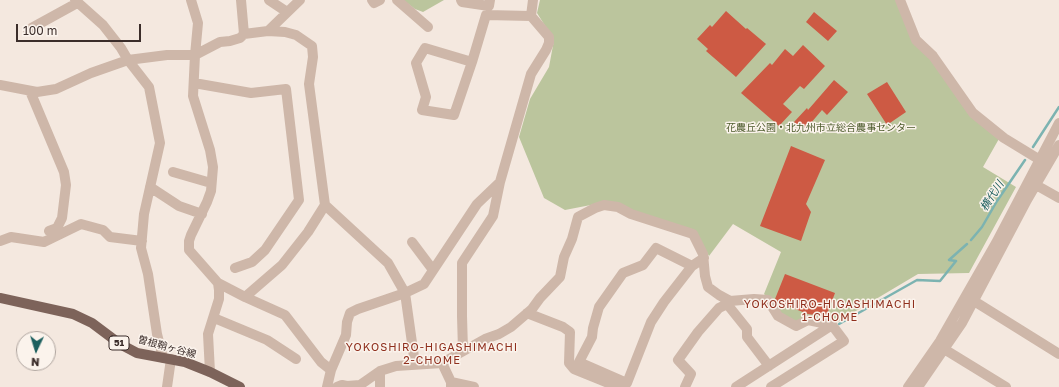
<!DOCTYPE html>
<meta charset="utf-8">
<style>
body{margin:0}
#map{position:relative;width:1059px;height:387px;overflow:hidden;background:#f4e8df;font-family:"Golos Text",sans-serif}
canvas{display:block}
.north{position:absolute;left:16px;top:331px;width:40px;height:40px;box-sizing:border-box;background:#fbf3ec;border:1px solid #aea49e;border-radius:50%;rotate:184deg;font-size:11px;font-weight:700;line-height:16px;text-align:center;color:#3b2d2a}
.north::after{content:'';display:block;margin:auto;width:14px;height:18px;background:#1c5f5e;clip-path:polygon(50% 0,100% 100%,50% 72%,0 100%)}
.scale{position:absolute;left:16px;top:24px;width:125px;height:18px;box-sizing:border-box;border:2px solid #3b2d2a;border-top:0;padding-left:5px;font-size:12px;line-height:14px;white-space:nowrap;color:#3b2d2a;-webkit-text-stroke:3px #fbf3ec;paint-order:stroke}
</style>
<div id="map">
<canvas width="1059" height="387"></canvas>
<div class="north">N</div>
<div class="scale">100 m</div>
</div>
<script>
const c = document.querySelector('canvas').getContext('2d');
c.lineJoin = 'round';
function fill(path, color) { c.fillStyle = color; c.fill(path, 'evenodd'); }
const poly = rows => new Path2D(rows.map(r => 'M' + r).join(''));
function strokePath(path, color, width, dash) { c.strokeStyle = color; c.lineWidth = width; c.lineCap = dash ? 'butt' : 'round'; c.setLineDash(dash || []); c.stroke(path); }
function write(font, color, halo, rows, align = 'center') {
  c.font = font + ' "Golos Text","Noto Sans JP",sans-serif'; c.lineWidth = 3; c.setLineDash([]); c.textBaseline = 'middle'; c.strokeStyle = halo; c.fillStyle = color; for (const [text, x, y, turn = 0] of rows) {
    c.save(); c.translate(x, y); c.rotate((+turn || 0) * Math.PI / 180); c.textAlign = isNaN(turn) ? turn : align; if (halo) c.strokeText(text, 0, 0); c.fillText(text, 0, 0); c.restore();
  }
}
fill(poly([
 [403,0,444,0,423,12,415,9],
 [540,0,899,0,916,42,1000,137,983,167,1016,187,969,273,918,274,834,324,797,323,780,315,776,307,764,294,781,252,733,224,709,256,696,233,601,203,565,210,544,198,519,137,530,99,549,67,554,40,537,13]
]), '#bbc59d');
strokePath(poly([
 [1033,147,1059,107],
 [971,240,982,227,997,201,1025,160],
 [839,324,917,280,940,281,956,261,949,260,967,244]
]), '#7cb3b1', 2.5);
fill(poly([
 [726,11,746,29,747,28,766,44,736,77,706,51,708,49,697,39,710,25,712,27],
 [814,12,837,31,828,41,806,22],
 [803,45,825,66,804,89,800,86,783,104,792,112,779,126,741,93,770,63,772,65,785,49,793,56],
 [834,80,848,92,827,115,822,110,804,131,794,122,807,108,808,110],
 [887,82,906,112,887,125,867,94],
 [791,146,825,160,806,204,811,212,801,241,760,226],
 [785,274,835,293,826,317,808,314,777,302,775,299]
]), '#cd5a44');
strokePath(poly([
 [75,0,103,25,121,48,128,60,149,87,160,143,144,214,141,248,148,274,157,334,163,358],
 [191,0,198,23,195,55,193,96,210,150,213,167,211,191,207,202,191,235,189,241,189,250,218,283,219,290,219,299,208,334,210,372],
 [241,0,244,34],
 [269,0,287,12],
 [372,0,374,3,380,0],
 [397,0,428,27],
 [461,0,462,2,489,6,490,0],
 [900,0,916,40,933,56,973,113,1004,138,1045,163],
 [28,30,77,3],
 [268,31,300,0],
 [472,62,454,115,422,110,426,97,416,63,425,48,472,62,486,15,531,16],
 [194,83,251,93,286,89,299,200,265,250,252,262,235,268],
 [0,85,37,92,56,89,91,73,128,60,167,55,195,55,220,42,230,41,240,38,244,34,268,31,285,32,296,35,312,46,313,57,309,84,325,205,308,232,282,265,245,297,218,283],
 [30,91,64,172,66,185,62,218,57,228,49,231],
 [173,172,211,183],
 [1036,185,1059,198],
 [150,187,179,206,202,214],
 [325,205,388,263,405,293,415,364],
 [0,241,11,237,44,242,81,224,103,230,110,237,142,241],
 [412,242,433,270],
 [692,266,664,302,651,322,627,383,579,362,592,337,593,328,599,307,623,273,643,265,656,248,692,266,704,258],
 [970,296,974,301,1059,354],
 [245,297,285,315,321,362,331,370],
 [730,301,727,304,747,329,747,337,769,366],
 [527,313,563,327,570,332,569,363,574,369,618,387],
 [214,318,267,340,296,359],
 [944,349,1006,387],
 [463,350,462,316,462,263,493,216,500,182,531,74,546,50,549,43,549,37,531,16,533,0],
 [442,363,451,382,451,387],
 [380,371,380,387],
 [451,382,474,387],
 [167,387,171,359],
 [327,387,331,370,346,335,347,322,350,313,358,309,405,293,424,284,477,204,500,182],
 [337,387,342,385,347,386,360,385,380,371,396,366,442,363,485,339,499,334,511,327,532,309,540,298,560,277,564,257,572,239,578,217,595,208,604,205,618,207,631,214,693,234,703,254,705,276,708,287,719,295,730,301,754,299,768,300,778,316,796,326,808,320,832,325],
 [685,387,691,374,678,360,698,332,719,308,727,304],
 [736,387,832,325,844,341,771,387],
 [908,387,940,341,996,243,1059,123],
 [918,387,962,323,1027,200,1059,145]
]), '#ceb7a9', 10);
strokePath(poly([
 [0,298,73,314,92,323,120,344,137,353,185,362,210,372,240,387]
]), '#7d635a', 10);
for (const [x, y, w] of [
 [119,343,20]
]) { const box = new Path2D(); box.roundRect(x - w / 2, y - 7, w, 14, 3); c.fillStyle = '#fbf3ec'; c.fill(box); strokePath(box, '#3b2d2a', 1); }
write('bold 9px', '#3b2d2a', null, [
 ["51",119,343]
]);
write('10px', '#4d5b2c', '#fbf3ec', [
 ["花農丘公園・北九州市立総合農事センター",821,128]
]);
write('10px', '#3b2d2a', '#fbf3ec', [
 ["曽根鞘ヶ谷線",167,347,15]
]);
write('italic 11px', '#1c5f5e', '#fbf3ec', [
 ["横代川",992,196,-57]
]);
c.letterSpacing = '1px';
write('11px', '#8f2f1d', '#fbf3ec', [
 ["YOKOSHIRO-HIGASHIMACHI",830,305],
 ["1-CHOME",830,318],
 ["YOKOSHIRO-HIGASHIMACHI",432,348],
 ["2-CHOME",432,361]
]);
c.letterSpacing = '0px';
</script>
